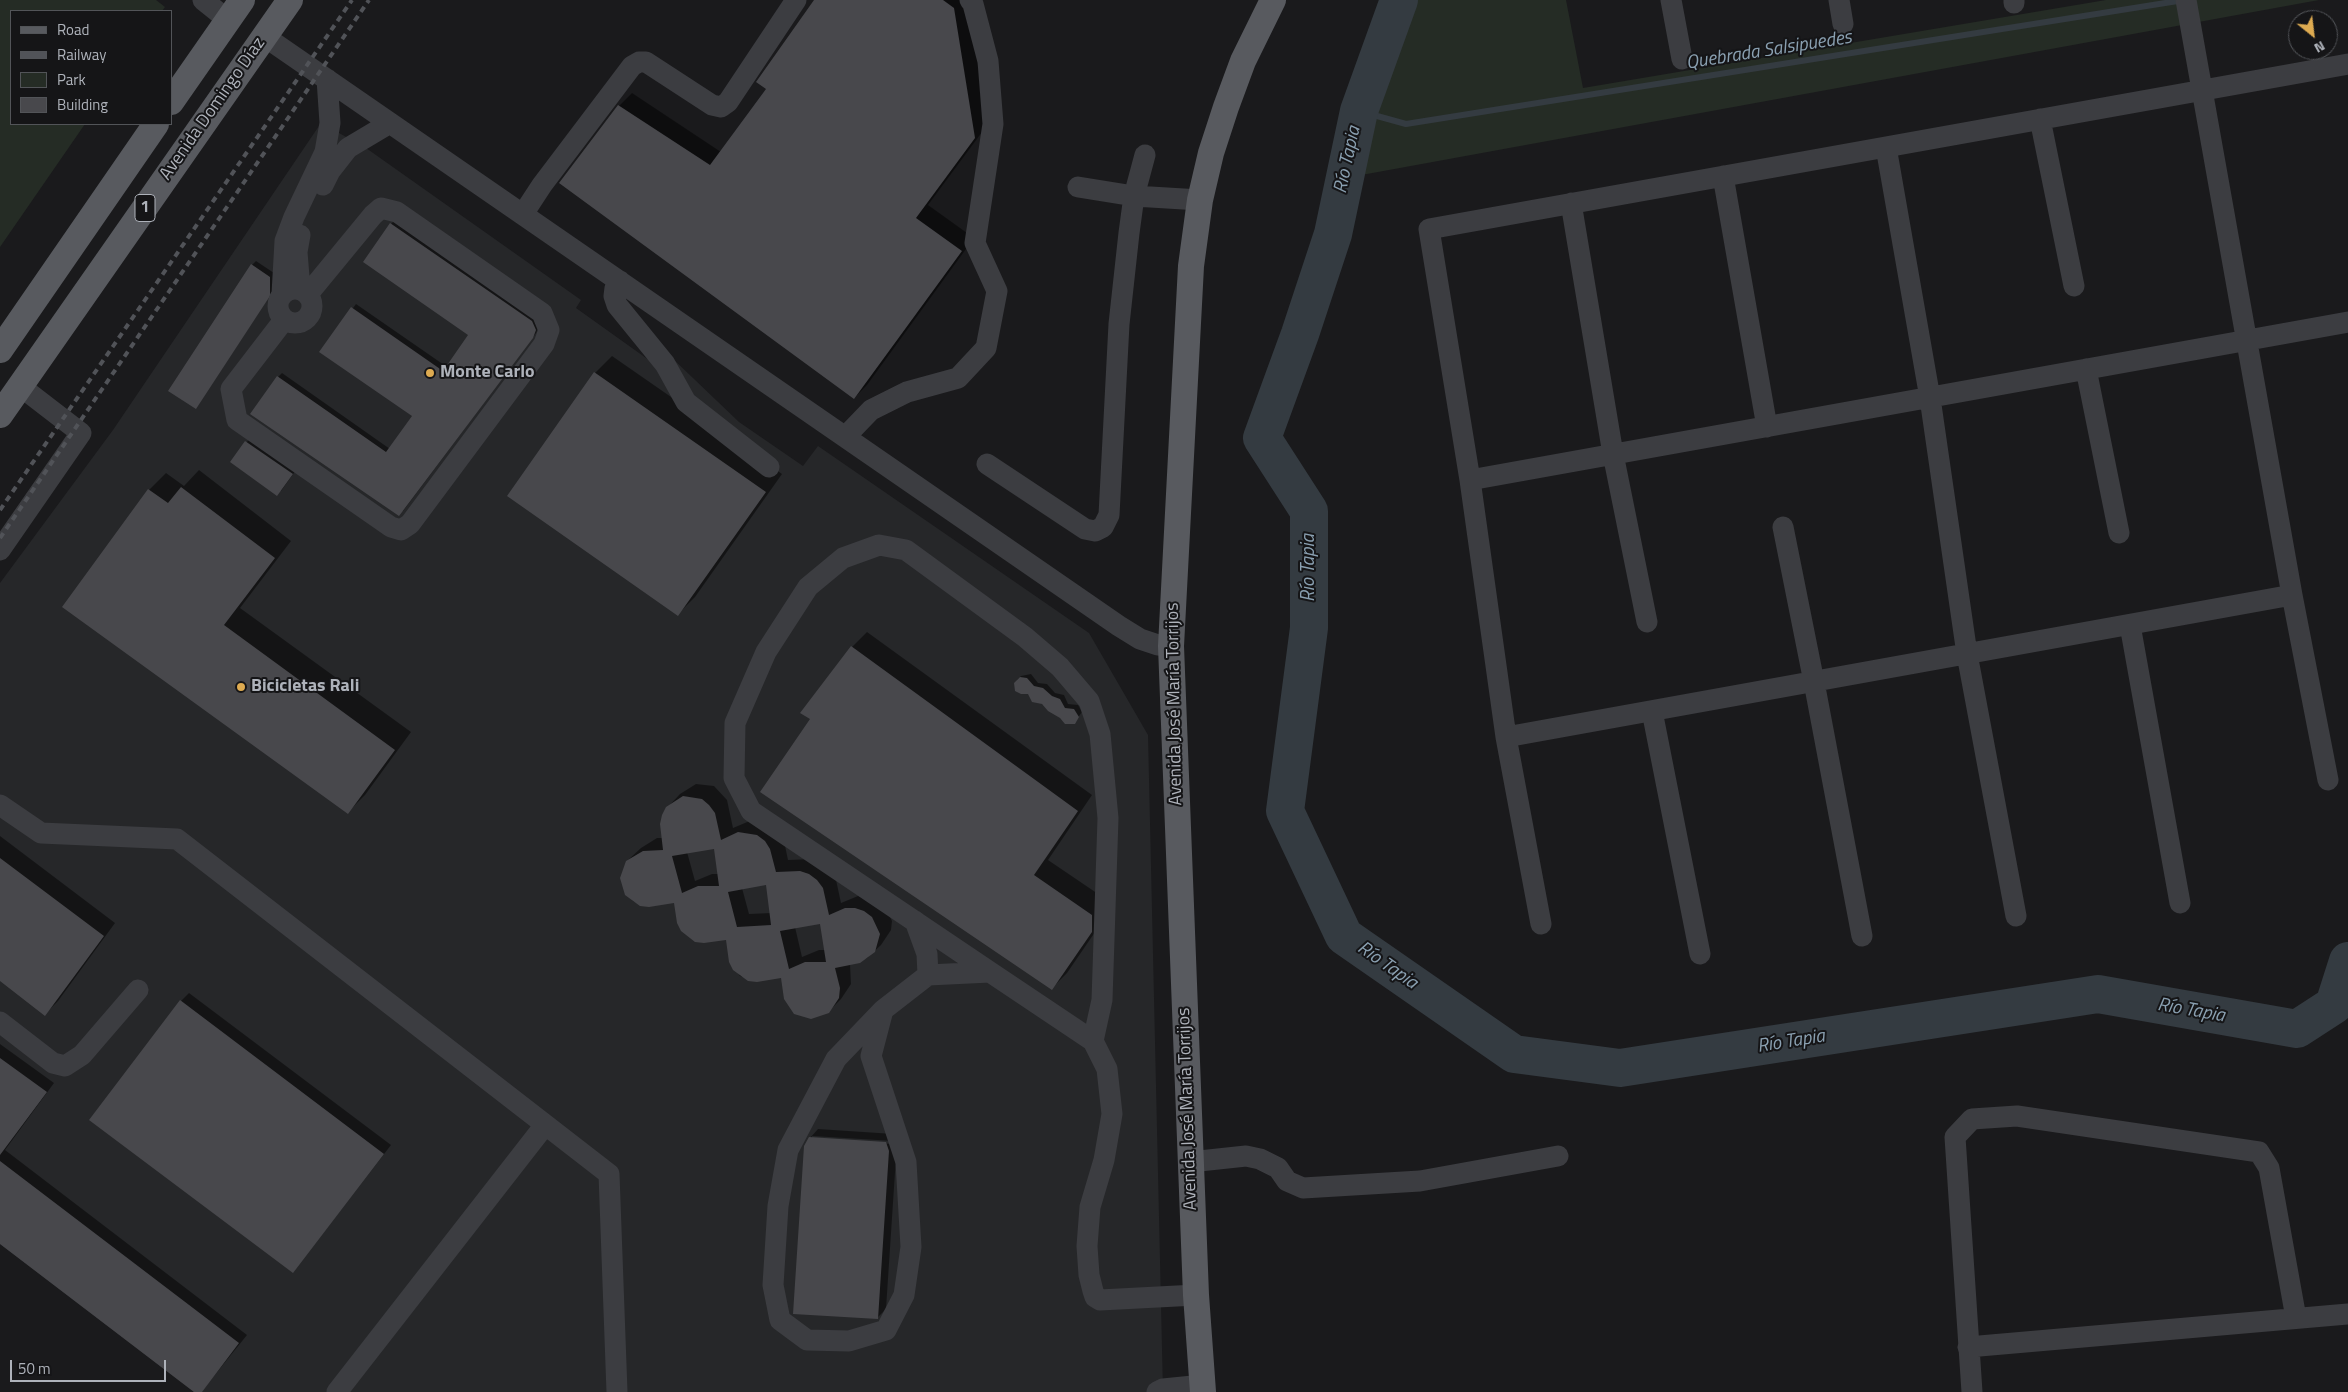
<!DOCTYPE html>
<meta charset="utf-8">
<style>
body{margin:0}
#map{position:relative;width:2348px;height:1392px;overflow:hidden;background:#1a1a1c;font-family:"Titillium Web",sans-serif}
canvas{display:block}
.legend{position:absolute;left:10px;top:10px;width:162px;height:115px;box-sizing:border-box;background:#151517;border:1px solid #525458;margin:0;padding:6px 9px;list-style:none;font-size:15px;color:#aeb2ba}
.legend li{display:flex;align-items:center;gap:10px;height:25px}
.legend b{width:25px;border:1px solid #525458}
.north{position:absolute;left:2288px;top:10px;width:50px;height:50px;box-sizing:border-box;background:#151517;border:1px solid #525458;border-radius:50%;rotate:151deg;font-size:14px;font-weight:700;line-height:20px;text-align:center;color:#aeb2ba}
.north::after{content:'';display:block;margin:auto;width:18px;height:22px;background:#deab51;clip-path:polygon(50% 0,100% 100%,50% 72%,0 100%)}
.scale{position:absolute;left:10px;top:1360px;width:156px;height:22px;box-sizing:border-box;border:2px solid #aeb2ba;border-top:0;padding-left:6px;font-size:15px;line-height:18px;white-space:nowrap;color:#aeb2ba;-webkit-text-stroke:4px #151517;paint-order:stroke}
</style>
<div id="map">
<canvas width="2348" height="1392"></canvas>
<ul class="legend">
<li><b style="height:6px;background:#585a5f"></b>Road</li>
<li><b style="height:6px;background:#515358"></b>Railway</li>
<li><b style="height:14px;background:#252c25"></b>Park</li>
<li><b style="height:14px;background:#48484c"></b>Building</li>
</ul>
<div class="north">N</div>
<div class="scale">50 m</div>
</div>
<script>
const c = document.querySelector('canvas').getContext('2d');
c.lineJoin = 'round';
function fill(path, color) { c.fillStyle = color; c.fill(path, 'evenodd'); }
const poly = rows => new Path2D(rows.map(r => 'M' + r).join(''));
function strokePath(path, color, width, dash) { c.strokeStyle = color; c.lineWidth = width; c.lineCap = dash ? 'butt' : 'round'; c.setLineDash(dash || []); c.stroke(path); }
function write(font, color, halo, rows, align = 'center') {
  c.font = font + ' "Titillium Web",sans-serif'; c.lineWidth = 4; c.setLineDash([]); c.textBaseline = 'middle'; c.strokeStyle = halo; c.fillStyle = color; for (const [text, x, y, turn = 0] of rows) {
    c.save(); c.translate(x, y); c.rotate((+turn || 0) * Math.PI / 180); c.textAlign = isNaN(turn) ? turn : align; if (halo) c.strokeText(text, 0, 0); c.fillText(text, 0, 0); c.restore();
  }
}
fill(poly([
 [321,123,366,148,581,300,576,308,660,368,671,357,739,422,803,466,818,446,1089,633,1148,735,1163,1392,194,1392,0,1244,0,583,113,430]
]), '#262729');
fill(poly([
 [0,0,156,0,165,7,162,11,11,11,11,124,85,124,0,247],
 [1400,0,1566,0,1583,88,2106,0,2319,0,1356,176]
]), '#252c25');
fill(poly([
 [817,0,967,0,988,124,928,205,974,238,867,385,854,398,619,106,632,93,721,152,768,88],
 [395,220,536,318,539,326,536,333,403,511,278,377,282,373,390,449,414,416,321,351,356,304,447,367,470,335,391,224],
 [256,261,274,273,273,291,196,408,252,265],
 [612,356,782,474,695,597,678,614,509,496,595,373],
 [250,438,296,470,281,491,232,462],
 [199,470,291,541,240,608,411,732,365,795,348,812,64,607,149,490,166,473,184,486],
 [867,632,1092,795,1048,860,1107,900,1106,916,1067,973,1052,988,812,719,852,647],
 [1031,674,1038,683,1047,684,1055,693,1064,695,1068,704,1078,705,1082,712,1074,723,1068,724,1028,693,1016,690,1017,680,1021,676],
 [696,784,714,786,727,800,733,828,752,820,783,836,788,860,813,859,835,875,841,903,858,896,884,904,892,921,891,930,881,945,867,958,850,964,851,984,841,999,828,1012,782,977,757,981,740,976,730,962,728,938,675,902,640,904,633,901,623,886,627,861,641,848,657,838,663,838,667,808,680,794],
 [715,847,718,874,712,874,695,881,687,852],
 [767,883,771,913,749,914,742,888],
 [821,922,826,950,819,950,802,957,795,927],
 [0,836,115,923,58,1001,45,1014,0,980],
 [189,993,391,1145,293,1272,181,1001],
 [0,1044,54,1083,5,1150,247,1335,201,1392,196,1392,0,1243],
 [818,1129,894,1134,897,1142,886,1309,877,1318,810,1138],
 [812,1136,893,1141,892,1144,812,1139]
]), '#0007');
strokePath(poly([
 [1359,111,1406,124,2184,0]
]), '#343b41', 6);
strokePath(poly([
 [1399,0,1359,111,1333,234,1300,334,1262,438,1309,511,1309,628,1285,811,1344,936,1514,1054,1620,1068,2098,994,2297,1029,2334,1005,2348,961]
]), '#343b41', 38);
fill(poly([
 [814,0,943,0,954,8,975,138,916,218,962,251,854,399,559,183,618,105,710,165,766,89,756,82],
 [390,223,532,321,536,330,533,338,399,516,250,414,277,376,386,452,412,416,319,352,351,307,443,371,468,335,363,262],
 [251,264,270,277,270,296,196,409,168,391],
 [594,372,766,492,678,616,507,496],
 [245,441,293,474,277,496,230,462],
 [181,487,275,558,224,625,395,750,348,814,62,607,148,489,168,503],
 [851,646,1078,811,1034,875,1092,915,1092,932,1052,990,760,792,810,719,800,713],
 [1020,677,1027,678,1034,686,1043,688,1052,696,1060,699,1065,708,1074,709,1079,717,1075,724,1065,724,1060,718,1048,711,1042,704,1032,702,1028,694,1021,694,1015,691,1014,683],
 [683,796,702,799,709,805,715,813,721,840,738,832,757,835,765,841,770,849,776,872,800,871,809,874,817,880,823,888,829,915,845,908,855,908,864,911,872,917,880,934,875,952,860,963,835,968,840,988,839,998,829,1013,811,1019,794,1014,784,999,781,978,757,982,748,981,733,970,729,962,726,940,704,943,695,942,681,931,677,923,674,903,649,907,640,906,625,895,620,878,626,861,643,851,663,850,660,824,662,815,666,807],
 [714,849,719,886,698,886,682,893,672,856],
 [766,885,771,925,737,927,728,892],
 [820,924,826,962,805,962,789,969,780,931],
 [0,858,104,936,45,1016,0,981],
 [180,1000,384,1154,293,1273,89,1120],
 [0,1058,47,1092,0,1155],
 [809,1137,886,1142,889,1151,878,1319,793,1314,804,1146],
 [0,1161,239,1343,202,1392,194,1392,0,1244]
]), '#48484c');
strokePath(poly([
 [203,0,228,20],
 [1671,0,1682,59],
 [1839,0,1843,24],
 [2014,0,2014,3],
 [2186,0,2292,595,2328,780],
 [264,36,1119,626,1140,639,1158,645,1171,646],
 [2040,119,2074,286],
 [1886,147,1930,398,1967,654,2016,916],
 [1723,176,1767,427],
 [323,185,330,171,348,148,390,123],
 [1078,187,1134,196,1200,200],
 [1571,203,1613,454,1647,622],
 [523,214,542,185,632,66,639,62,646,62,712,105,721,107,728,102,796,0],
 [620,281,615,288,614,296,617,305,665,364,686,402,769,467],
 '278 306a17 17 0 1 1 34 0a17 17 0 1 1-34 0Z',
 [300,289,297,252,300,235],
 [282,294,285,241,294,217,325,152,330,123,327,79],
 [284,320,231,389,237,420,391,527,401,530,410,524,544,344,549,330,542,313,397,212,381,208,373,215,308,294],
 [2086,369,2119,533],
 [845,437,871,410,907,392,958,378,986,348,997,291,975,243,993,124,988,61,973,4,970,0],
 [987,464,1085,529,1095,531,1103,527,1109,515,1119,324,1129,233,1134,196,1145,155],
 [1470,480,2348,322],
 [1783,527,1814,682,1862,936],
 [0,550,81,433,20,386],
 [2130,625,2180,903],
 [1652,711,1700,954],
 [1506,737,2292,595],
 [0,805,41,833,177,839,609,1174,617,1392],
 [915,921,927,954,928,975],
 [1541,924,1506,737,1470,480,1429,229,2348,64],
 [990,972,751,811,734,778,735,723,766,652,808,587,843,558,879,545,906,550,1025,637,1060,667,1089,701,1100,734,1108,818,1102,1000,1093,1041],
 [883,1010,836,1059,788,1150,778,1206,773,1285,780,1320,807,1340,849,1341,886,1330,904,1295,911,1247,906,1162,871,1056,883,1010,928,975,990,972,1093,1041,1107,1069,1112,1114,1104,1160,1090,1207,1087,1246,1089,1275,1093,1291,1095,1297,1100,1300,1196,1295],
 [0,1022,53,1063,65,1066,82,1055,138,990],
 [1190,1162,1246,1156,1260,1159,1278,1168,1287,1181,1303,1188,1420,1181,1558,1156],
 [1968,1347,2348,1314],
 [337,1392,545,1125],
 [1157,1392,1163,1389,1203,1385],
 [1972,1392,1955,1137,1972,1119,2017,1116,2259,1152,2269,1168,2296,1318]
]), '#3c3d41', 21);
strokePath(poly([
 [171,102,242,0],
 [0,350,156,124],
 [0,415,290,0],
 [1203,1392,1196,1295,1171,646,1191,266,1200,200,1211,153,1226,107,1243,61,1273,0]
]), '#585a5f', 26);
strokePath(poly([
 [0,510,352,0],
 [0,538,369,0]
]), '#515358', 4, [6, 5]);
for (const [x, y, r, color] of [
 [430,373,5,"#deab51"],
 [241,687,5,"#deab51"]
]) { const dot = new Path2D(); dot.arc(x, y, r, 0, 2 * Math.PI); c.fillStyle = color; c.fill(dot); strokePath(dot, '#151517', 2); }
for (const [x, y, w] of [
 [145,208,20]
]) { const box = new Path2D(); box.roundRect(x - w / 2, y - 13.5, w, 27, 4); c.fillStyle = '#151517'; c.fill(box); strokePath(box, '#aeb2ba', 1); }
write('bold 16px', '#aeb2ba', null, [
 ["1",145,208]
]);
write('18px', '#aeb2ba', '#151517', [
 ["Avenida Domingo Díaz",213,109,-55],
 ["Avenida José María Torrijos",1175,704,-91],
 ["Avenida José María Torrijos",1188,1109,-92]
]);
write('bold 18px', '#aeb2ba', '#151517', [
 ["Monte Carlo",440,373],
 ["Bicicletas Rali",251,687]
], 'left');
write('italic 19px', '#8aa0b1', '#151517', [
 ["Quebrada Salsipuedes",1769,51,-9],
 ["Río Tapia",1348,160,-78],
 ["Río Tapia",1309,568,-90],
 ["Río Tapia",1387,966,35],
 ["Río Tapia",2191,1011,10],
 ["Río Tapia",1791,1042,-9]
]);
</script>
